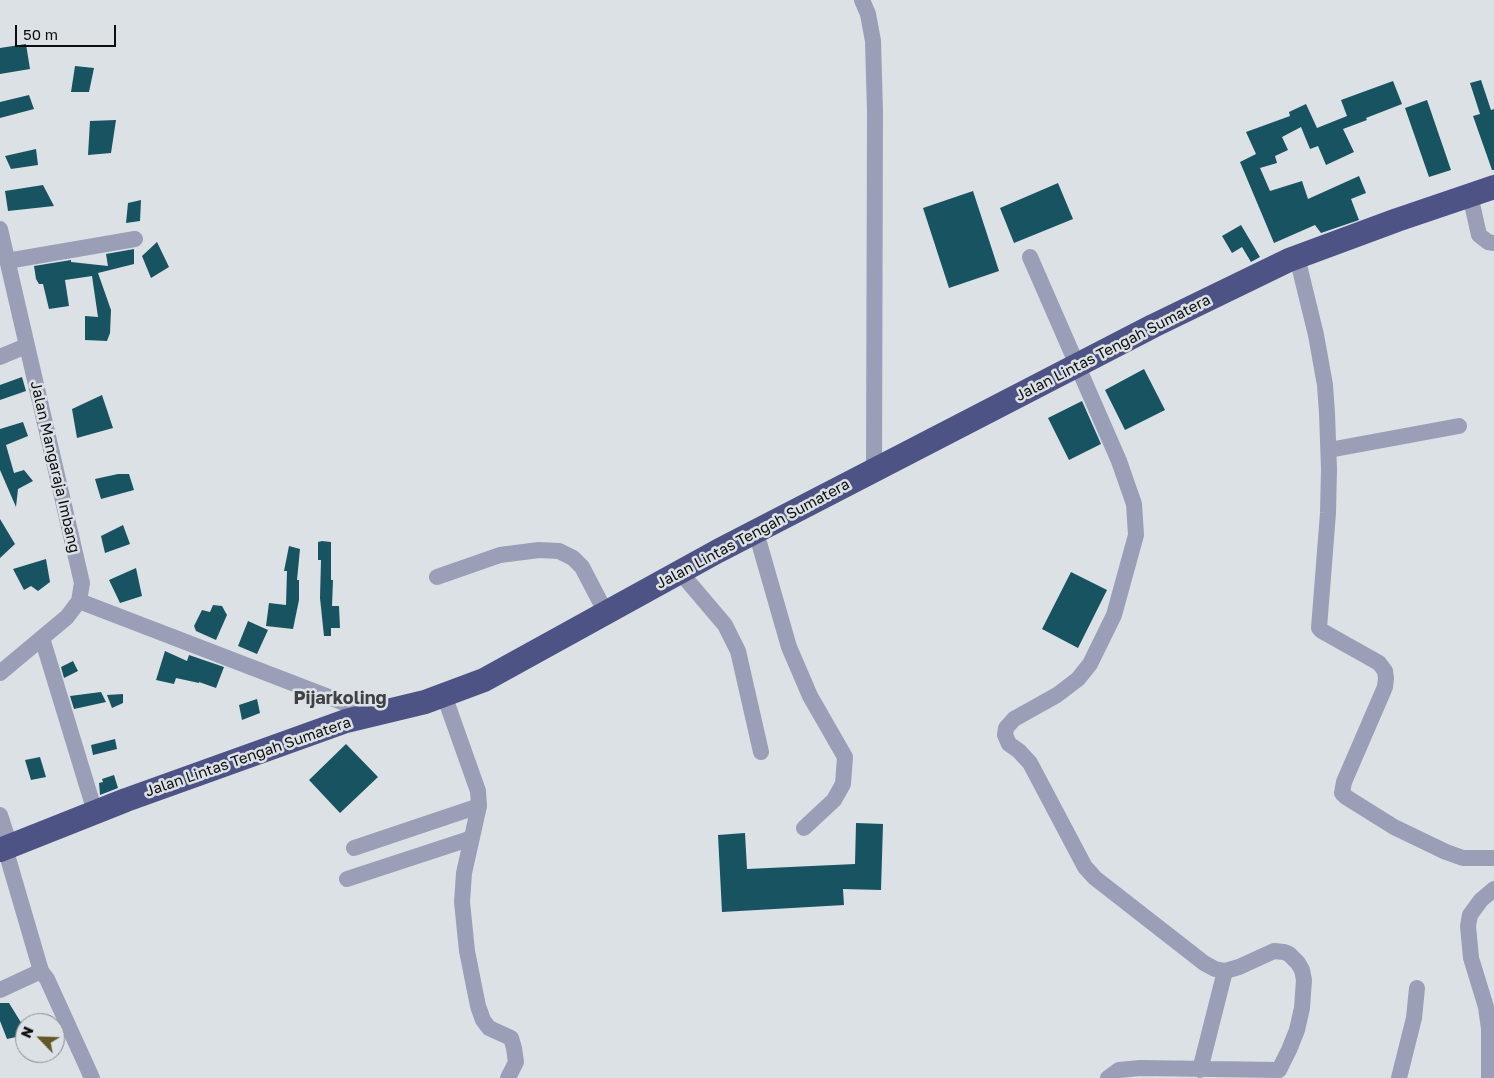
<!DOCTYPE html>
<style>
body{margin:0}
#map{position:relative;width:1494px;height:1078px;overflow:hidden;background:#dce1e5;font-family:"Golos Text",sans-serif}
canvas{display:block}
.north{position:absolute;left:15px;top:1013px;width:50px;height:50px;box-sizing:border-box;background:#dce1e5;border:1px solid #898c8f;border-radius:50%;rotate:294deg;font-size:14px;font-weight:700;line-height:20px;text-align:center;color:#0c0d0f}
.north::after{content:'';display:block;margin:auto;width:18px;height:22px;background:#605825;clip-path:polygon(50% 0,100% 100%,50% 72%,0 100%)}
.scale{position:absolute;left:15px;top:25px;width:101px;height:22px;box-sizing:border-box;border:2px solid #0c0d0f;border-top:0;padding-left:6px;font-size:15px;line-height:18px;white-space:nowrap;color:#0c0d0f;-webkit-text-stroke:4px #dce1e5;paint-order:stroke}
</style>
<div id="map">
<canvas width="1494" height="1078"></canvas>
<div class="north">N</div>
<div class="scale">50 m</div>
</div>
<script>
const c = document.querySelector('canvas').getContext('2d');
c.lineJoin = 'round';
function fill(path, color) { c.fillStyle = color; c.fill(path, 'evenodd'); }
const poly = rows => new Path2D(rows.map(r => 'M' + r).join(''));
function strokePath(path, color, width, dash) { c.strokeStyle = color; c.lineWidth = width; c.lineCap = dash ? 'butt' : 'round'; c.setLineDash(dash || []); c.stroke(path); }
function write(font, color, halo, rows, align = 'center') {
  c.font = font + ' "Golos Text",sans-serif'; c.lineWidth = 5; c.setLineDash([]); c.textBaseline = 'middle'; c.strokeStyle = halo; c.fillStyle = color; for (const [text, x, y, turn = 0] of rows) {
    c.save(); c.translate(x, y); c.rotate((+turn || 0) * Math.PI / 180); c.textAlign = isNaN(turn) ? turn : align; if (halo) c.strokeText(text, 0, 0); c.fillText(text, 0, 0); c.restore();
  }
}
fill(poly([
 [26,44,30,69,0,74,0,48],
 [75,66,94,68,89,92,71,92],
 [1481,80,1491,110,1494,109,1494,170,1492,170,1473,116,1480,114,1470,83],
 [1393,81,1402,104,1366,118,1367,120,1343,129,1354,152,1326,165,1318,146,1310,149,1301,127,1282,137,1288,150,1275,156,1277,163,1260,168,1270,191,1302,181,1308,199,1359,176,1366,193,1351,199,1359,220,1321,233,1315,225,1274,243,1240,162,1256,154,1246,132,1290,116,1289,112,1306,104,1317,128,1347,116,1341,100],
 [29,95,34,109,0,118,0,102],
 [1427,100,1451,170,1429,177,1405,108],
 [116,120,111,153,88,155,90,121],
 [36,149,38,165,11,169,5,156],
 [1058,183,1073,219,1014,243,1000,208],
 [43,185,54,206,8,211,5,191],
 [973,191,999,271,949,288,923,208],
 [141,200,140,221,126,223,128,203],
 [1241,225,1260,257,1251,262,1242,247,1232,253,1222,236],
 [157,242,169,267,151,278,142,256],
 [134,249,134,264,98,273,111,310,110,333,107,341,85,340,85,316,98,317,92,276,65,280,69,306,49,309,43,284,39,284,36,279,34,266,71,260,71,262,108,266,106,254],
 [1144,369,1165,410,1125,430,1105,390],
 [22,377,26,391,0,400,0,385],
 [102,395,113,428,77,438,72,409],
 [1082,401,1101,444,1069,460,1048,418],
 [23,422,28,436,6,445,14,473,24,470,33,481,18,489,16,507,0,470,0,429],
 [118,474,129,474,134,490,101,499,95,479],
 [0,519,15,544,0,558],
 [123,525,130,544,105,553,101,536],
 [322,541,331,542,331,580,333,580,332,606,339,606,340,628,331,628,331,636,324,636,320,598,321,560,318,560,318,542],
 [289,546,300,549,297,580,299,580,299,600,293,629,266,626,269,603,286,605,287,571,284,571],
 [46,559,50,582,38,591,31,586,24,590,13,569],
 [136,568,142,596,120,603,109,580],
 [1071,572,1107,590,1078,648,1042,629],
 [213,605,222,606,227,615,216,640,196,631,194,626,202,610,210,612],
 [248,621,268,630,257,654,238,646],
 [165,651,187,661,189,655,224,667,216,688,199,682,199,683,176,678,174,684,156,680],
 [73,661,78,671,64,678,61,667],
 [101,692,106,702,74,709,70,696],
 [123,694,123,703,112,708,107,695],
 [257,699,260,713,242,720,239,705],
 [115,739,117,749,93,755,91,745],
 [346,744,378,777,340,813,309,780],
 [40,757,46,777,31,780,25,760],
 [114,775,118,788,100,795,99,783,103,782,102,779],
 [856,823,883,824,881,890,843,889,844,905,722,912,718,835,745,833,747,869,855,864],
 [0,1003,9,1003,25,1029,25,1035,7,1039,0,1021]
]), '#185362');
strokePath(poly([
 [862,0,868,14,873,41,875,112,874,471],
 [1470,195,1479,235,1488,242,1494,243],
 [0,229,82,583,79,601,67,617,0,673],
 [1030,257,1119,461,1134,504,1136,535,1114,615,1090,664,1078,679,1057,695,1014,719,1006,728,1005,735,1009,744,1019,751,1030,763,1085,867,1095,878,1204,963,1215,969,1225,971,1239,967,1274,951,1284,952,1289,954,1298,963,1302,970,1304,980,1302,1008,1297,1030,1289,1050,1279,1070,1140,1068,1119,1070,1108,1078],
 [1297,257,1316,335,1325,385,1327,413,1329,469,1328,513,1319,628,1322,631,1379,663,1385,671,1386,678,1385,687,1344,782,1342,793,1346,797,1394,827,1446,852,1463,858,1494,858],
 [7,261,135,239],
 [0,357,26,346],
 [1329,450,1459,426],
 [756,532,789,647,810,696,845,757,843,784,834,800,804,828],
 [680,572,725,625,738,651,761,752],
 [437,577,500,555,539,550,559,551,573,558,582,567,606,613],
 [79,601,373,714],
 [42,638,95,812],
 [479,806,464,873,462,902,467,951,478,1006,483,1020,489,1028,511,1038,514,1048,516,1062,508,1078],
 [0,815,10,846],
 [5,848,41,971,47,979,92,1078],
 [354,848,479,806,478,791,444,695],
 [347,879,472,838],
 [0,990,41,971],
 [1200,1070,1225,971],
 [1399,1078,1414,1018,1417,988],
 [1489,1078,1489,1029,1486,1007,1471,958,1468,926,1470,915,1481,900,1494,889]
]), '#9a9eb7', 16);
strokePath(poly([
 [0,850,126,800,346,721,425,702,484,680,718,551,1153,326,1289,260,1397,220,1494,187]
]), '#4d5384', 24);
write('15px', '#0c0d0f', '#dce1e5', [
 ["Jalan Lintas Tengah Sumatera",1113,348,-27],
 ["Jalan Mangaraja Imbang",55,467,77],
 ["Jalan Lintas Tengah Sumatera",753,534,-28],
 ["Jalan Lintas Tengah Sumatera",248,757,-19]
]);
write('bold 18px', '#3e4145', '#dce1e5', [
 ["Pijarkoling",340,698]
]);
</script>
